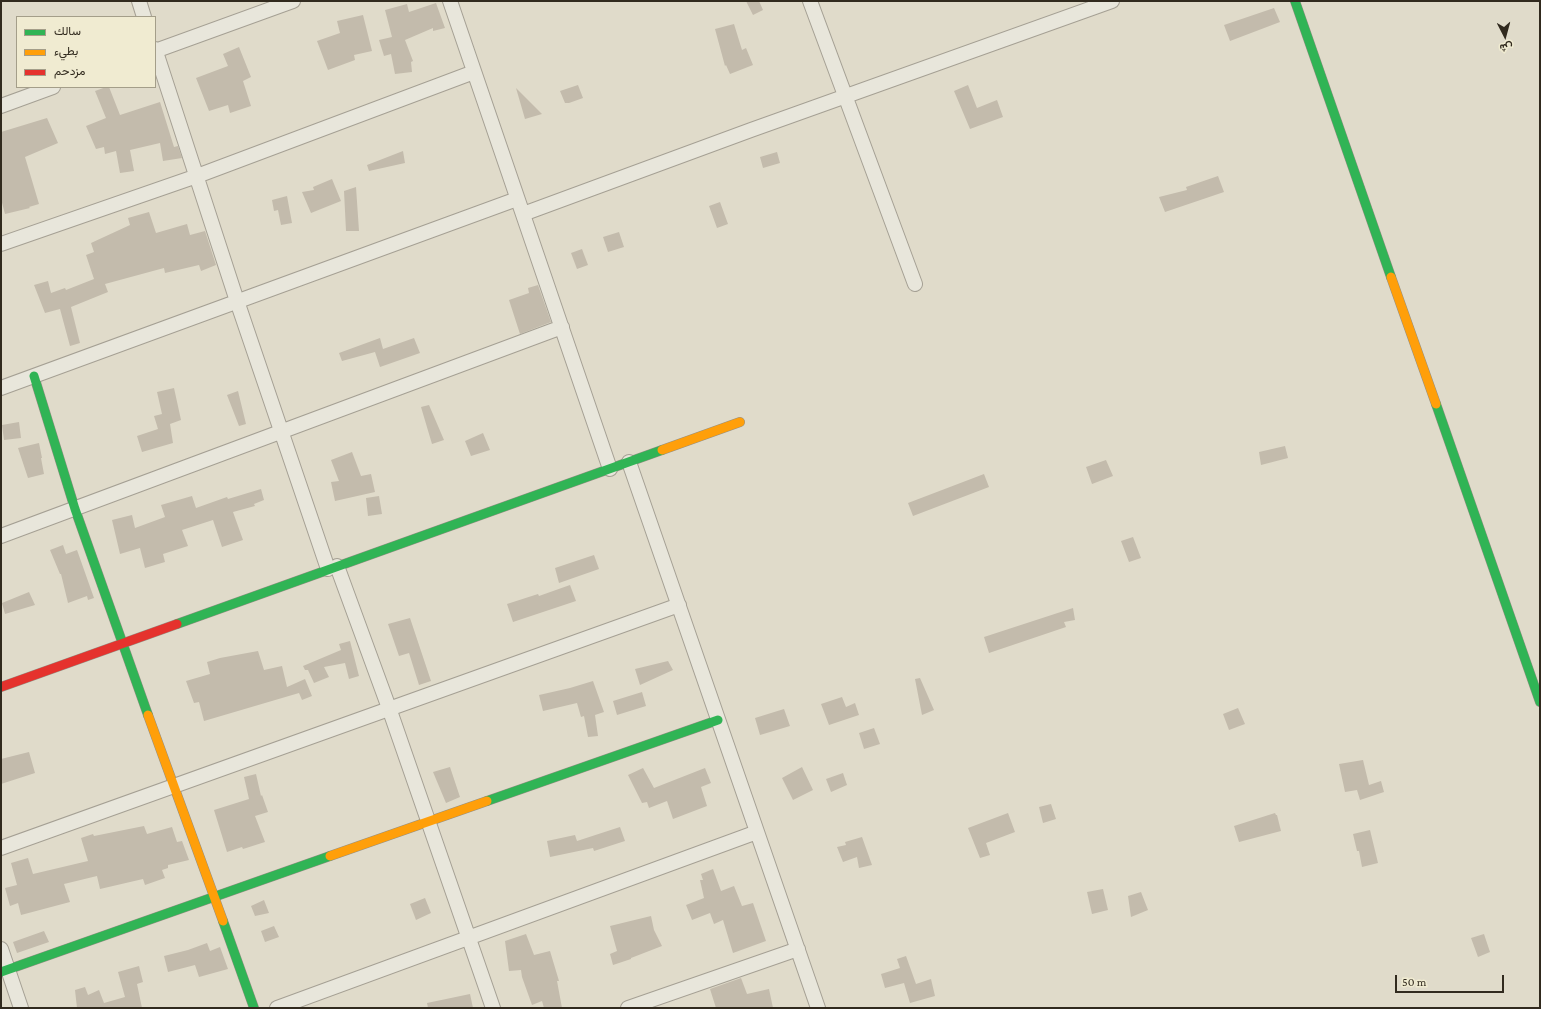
<!DOCTYPE html>
<meta charset="utf-8">
<style>
body{margin:0}
#map{position:relative;width:1541px;height:1009px;overflow:hidden;background:#e0dbca;font-family:"Crimson Pro",Vazirmatn,serif}
canvas{display:block}
.frame{position:absolute;inset:0;border:2px solid #312a1e;pointer-events:none}
.legend{position:absolute;left:16px;top:16px;width:140px;height:72px;box-sizing:border-box;background:#f0ebd1;border:1px solid #a49e89;margin:0;padding:5px 7px;list-style:none;font-size:12px;color:#312a1e}
.legend li{display:flex;align-items:center;gap:8px;height:20px}
.legend b{width:20px;border:1px solid #a49e89}
.north{position:absolute;left:1485px;top:16px;width:40px;height:40px;-webkit-text-stroke:3px #f0ebd1;paint-order:stroke;rotate:174deg;font-size:11px;font-weight:700;line-height:16px;text-align:center;color:#312a1e}
.north::after{content:'';display:block;margin:auto;width:14px;height:18px;background:#312a1e;clip-path:polygon(50% 0,100% 100%,50% 72%,0 100%)}
.scale{position:absolute;left:1395px;top:975px;width:109px;height:18px;box-sizing:border-box;border:2px solid #312a1e;border-top:0;padding-left:5px;font-size:12px;line-height:14px;white-space:nowrap;color:#312a1e;-webkit-text-stroke:3px #f0ebd1;paint-order:stroke}
</style>
<div id="map">
<canvas width="1541" height="1009"></canvas>
<div class="frame"></div>
<ul class="legend">
<li><b style="height:5px;background:#30b455"></b>سالك</li>
<li><b style="height:5px;background:#ff9f0a"></b>بطيء</li>
<li><b style="height:5px;background:#e5322d"></b>مزدحم</li>
</ul>
<div class="north">ش</div>
<div class="scale">50 m</div>
</div>
<script>
const c = document.querySelector('canvas').getContext('2d');
c.lineJoin = 'round';
function fill(path, color) { c.fillStyle = color; c.fill(path, 'evenodd'); }
const poly = rows => new Path2D(rows.map(r => 'M' + r).join(''));
function strokePath(path, color, width, dash) { c.strokeStyle = color; c.lineWidth = width; c.lineCap = dash ? 'butt' : 'round'; c.setLineDash(dash || []); c.stroke(path); }
fill(poly([
 [746,1,759,1,763,10,753,15],
 [436,3,445,28,433,31,433,28,405,40,413,61,411,62,412,72,395,74,391,54,384,56,379,40,392,37,385,10,407,4,409,12],
 [1274,8,1280,22,1230,41,1224,25],
 [363,15,372,51,354,55,355,60,328,70,317,41,340,33,337,21],
 [734,24,742,50,746,48,753,65,730,74,726,65,725,66,715,29],
 [239,47,251,77,243,81,251,106,230,113,228,105,209,111,196,78,228,66,223,54],
 [578,85,583,98,569,103,565,103,560,91],
 [968,85,977,108,997,100,1003,117,970,129,954,91],
 [106,87,109,87,120,115,160,102,174,147,178,146,182,158,163,161,160,143,130,150,134,171,120,173,116,151,105,154,104,147,96,149,86,126,106,118,95,91],
 [516,88,542,114,525,119],
 [47,118,58,143,25,157,39,204,29,207,30,208,5,214,1,199,1,132],
 [403,151,405,163,369,171,367,165],
 [777,152,780,163,763,168,760,157],
 [1218,176,1224,192,1165,212,1159,197,1187,190,1186,187],
 [332,179,341,201,311,213,302,192,314,190,313,187],
 [356,187,359,231,346,231,344,191],
 [287,196,292,223,281,225,278,210,274,211,272,200],
 [720,202,728,224,717,228,709,206],
 [149,212,156,233,187,224,190,235,205,231,216,265,201,271,199,265,165,273,164,268,105,284,108,292,71,307,80,343,70,346,60,309,45,313,34,285,48,281,51,293,65,288,66,290,94,279,86,255,94,252,91,243,130,225,128,218],
 [619,232,624,247,608,252,603,237],
 [582,249,588,265,577,269,571,253],
 [538,285,551,322,520,334,509,300,529,293,528,288],
 [380,338,383,349,414,338,420,353,380,367,375,352,342,361,339,353],
 [174,388,181,420,170,424,173,443,142,452,137,436,158,429,154,416,162,414,157,392],
 [238,391,246,424,239,426,227,395],
 [429,405,444,440,432,444,421,407],
 [19,422,21,438,4,440,2,425],
 [483,433,490,450,471,456,465,441],
 [39,443,42,458,41,458,44,474,28,478,18,448],
 [1285,446,1288,458,1261,465,1259,452],
 [352,452,361,476,371,474,375,492,335,501,331,482,339,481,331,460],
 [1106,460,1113,476,1092,484,1086,467],
 [984,474,989,487,913,516,908,503],
 [261,489,264,500,254,504,255,506,233,512,243,540,222,547,213,520,182,530,188,546,163,554,165,562,145,568,140,548,120,554,112,520,132,515,135,528,165,517,161,505,192,496,196,508,227,497,228,499],
 [379,496,382,514,368,516,366,498],
 [1133,537,1141,558,1129,562,1121,541],
 [63,545,66,554,77,550,94,598,88,600,87,596,68,603,61,574,60,574,50,550],
 [594,555,599,569,559,583,555,568],
 [570,585,576,601,513,622,507,604,538,594,539,596],
 [29,592,35,605,5,614,2,603],
 [1073,608,1075,620,1064,622,1066,627,989,653,984,637],
 [410,618,431,681,419,685,409,653,399,656,388,624],
 [350,641,359,676,349,679,345,663,324,667,329,677,314,683,308,670,305,670,303,666,341,650,339,644],
 [258,651,264,670,282,666,287,687,305,679,312,696,302,700,299,693,204,721,199,702,194,703,186,681,210,674,207,662,220,658],
 [668,661,673,670,640,685,635,669],
 [920,678,934,710,922,715,915,679],
 [593,681,604,712,595,715,598,736,588,737,584,716,581,717,577,703,543,711,539,695,570,688],
 [642,692,646,706,617,715,613,701],
 [842,697,846,707,855,703,859,715,829,725,821,704],
 [1238,708,1245,724,1229,730,1223,714],
 [784,709,790,726,760,735,755,718],
 [874,728,880,744,864,749,859,733],
 [29,752,35,773,1,784,1,759],
 [1363,760,1369,785,1381,781,1384,792,1360,800,1357,790,1345,792,1339,764],
 [450,767,460,797,446,803,433,772],
 [802,767,813,790,793,800,782,778],
 [643,768,654,788,705,768,711,783,701,787,707,806,673,819,667,801,649,808,647,802,642,803,628,775],
 [843,773,847,785,831,792,826,779],
 [256,774,261,796,262,795,268,812,255,816,265,842,243,849,242,847,227,852,214,810,249,799,244,777],
 [1051,804,1056,819,1043,823,1039,807],
 [1008,813,1015,832,986,843,990,855,980,858,968,828],
 [1275,813,1276,815,1277,815,1281,831,1239,842,1234,826],
 [144,826,147,834,172,827,177,842,182,841,189,860,168,865,168,868,162,870,165,878,145,885,143,879,100,889,97,876,64,884,70,902,21,915,18,903,10,906,5,888,17,885,11,863,28,858,33,874,88,861,81,838,93,834,94,836],
 [620,827,625,841,594,851,593,848,550,857,547,841,575,835,577,841],
 [1370,830,1378,863,1362,867,1359,851,1357,851,1353,834],
 [862,837,872,865,859,868,857,857,843,862,837,847,846,845,845,842],
 [713,869,721,891,734,886,742,906,753,903,766,941,733,953,723,920,714,924,710,913,692,920,686,905,704,898,700,880,703,880,701,874],
 [1103,889,1108,910,1092,914,1087,892],
 [1141,892,1148,910,1131,917,1128,896],
 [425,898,431,913,416,920,410,904],
 [264,900,269,913,255,916,251,906],
 [651,916,654,930,662,946,631,958,631,959,613,965,610,954,617,951,610,926],
 [274,926,279,937,265,942,261,931],
 [44,931,49,942,17,953,13,942],
 [526,934,534,955,550,951,559,981,557,981,562,1008,544,1008,542,1001,532,1005,522,977,521,970,509,971,505,941],
 [1484,934,1490,952,1478,957,1471,938],
 [207,943,210,951,220,947,228,969,199,977,195,965,168,972,164,956,188,950],
 [906,956,916,984,931,979,935,996,910,1003,904,983,885,988,881,974,900,968,897,959],
 [139,966,143,982,137,984,142,1008,77,1008,75,990,85,987,88,995,99,990,104,1003,125,997,118,972],
 [741,978,747,994,769,989,773,1008,716,1008,710,989],
 [470,994,473,1008,428,1008,427,1003]
]), '#c3bbac');
const street = poly([
 [139,1,144,17],
 [450,1,610,469],
 [810,1,915,284],
 [155,49,237,301,328,569],
 [155,51,293,1],
 [1,106,53,87],
 [523,214,751,130,1112,1],
 [1,244,197,176,474,72],
 [1,388,517,199],
 [629,462,818,1008],
 [1,536,562,327],
 [337,566,389,708,493,1008],
 [1,848,679,605],
 [1,949,21,1008],
 [277,1008,757,832],
 [628,1008,798,949]
]);
const fast = poly([
 [1295,1,1391,277],
 [34,376,75,509,148,715],
 [1436,404,1540,702],
 [177,624,662,450],
 [487,801,718,720],
 [223,921,254,1008],
 [1,972,330,856]
]);
const slow = poly([
 [1391,277,1436,404],
 [662,450,740,422],
 [148,715,223,921],
 [330,856,487,801]
]);
const jam = poly([
 [1,687,177,624]
]);
strokePath(street, '#a5a094', 16);
strokePath(fast, '#948f84', 10);
strokePath(slow, '#948f84', 10);
strokePath(jam, '#948f84', 10);
strokePath(street, '#e8e6db', 14);
strokePath(fast, '#30b455', 9);
strokePath(slow, '#ff9f0a', 9);
strokePath(jam, '#e5322d', 9);
</script>
